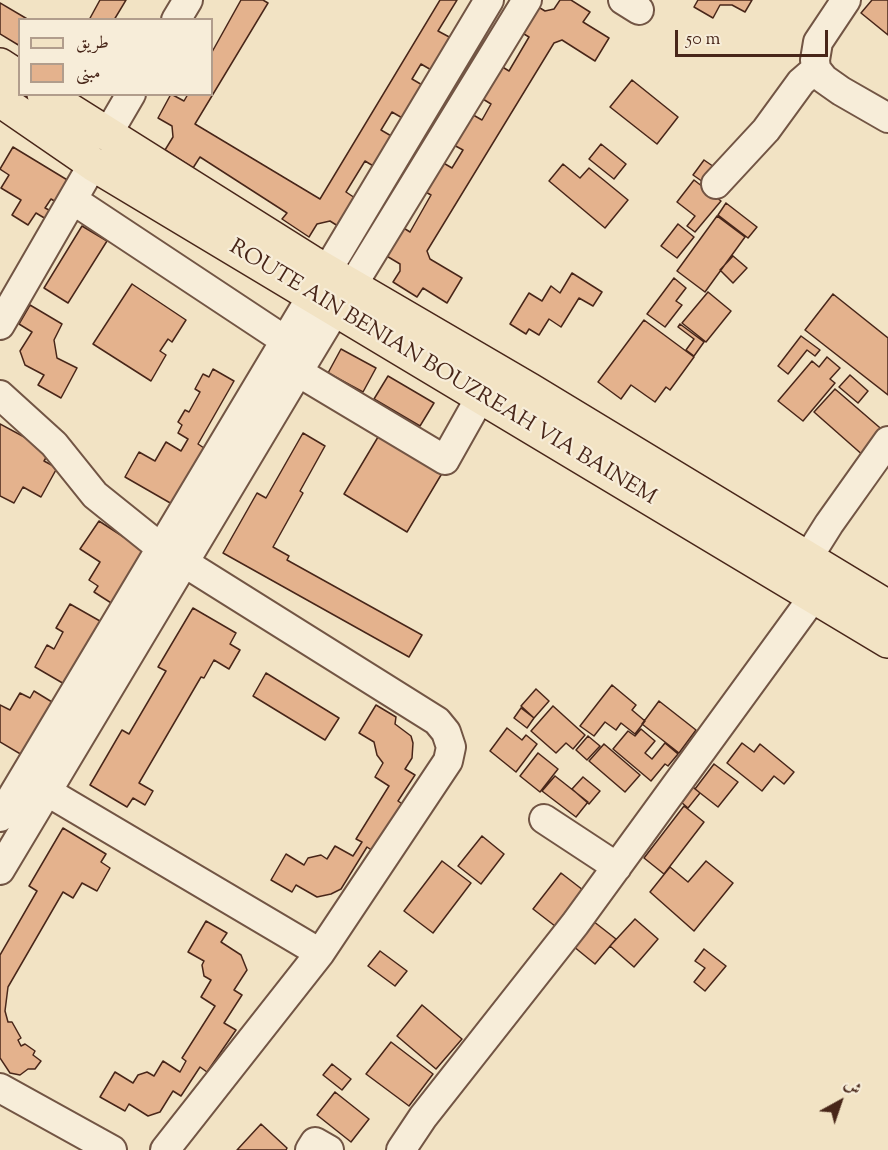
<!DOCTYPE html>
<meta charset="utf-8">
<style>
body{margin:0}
#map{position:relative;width:888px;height:1150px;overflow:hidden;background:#f2e3c4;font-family:"Sorts Mill Goudy",Amiri,serif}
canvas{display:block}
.legend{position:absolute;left:18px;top:18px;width:195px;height:78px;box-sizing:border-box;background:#f7edd9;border:2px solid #b19d8c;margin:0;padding:8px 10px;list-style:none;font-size:18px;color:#482619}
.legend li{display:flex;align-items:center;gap:12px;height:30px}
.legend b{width:30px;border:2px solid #b19d8c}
.north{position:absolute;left:810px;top:1072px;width:60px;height:60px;-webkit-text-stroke:4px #f7edd9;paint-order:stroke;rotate:40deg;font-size:16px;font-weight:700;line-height:24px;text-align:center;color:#482619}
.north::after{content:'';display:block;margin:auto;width:21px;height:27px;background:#482619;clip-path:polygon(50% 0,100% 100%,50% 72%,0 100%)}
.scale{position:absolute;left:675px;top:30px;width:153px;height:27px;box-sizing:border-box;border:3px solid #482619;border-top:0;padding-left:8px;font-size:18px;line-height:21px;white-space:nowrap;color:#482619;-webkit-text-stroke:4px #f7edd9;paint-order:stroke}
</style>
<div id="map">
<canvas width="888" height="1150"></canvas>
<ul class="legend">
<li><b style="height:8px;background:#f2e3c4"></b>طريق</li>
<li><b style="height:16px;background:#e4b28d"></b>مبنى</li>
</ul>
<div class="north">ش</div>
<div class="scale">50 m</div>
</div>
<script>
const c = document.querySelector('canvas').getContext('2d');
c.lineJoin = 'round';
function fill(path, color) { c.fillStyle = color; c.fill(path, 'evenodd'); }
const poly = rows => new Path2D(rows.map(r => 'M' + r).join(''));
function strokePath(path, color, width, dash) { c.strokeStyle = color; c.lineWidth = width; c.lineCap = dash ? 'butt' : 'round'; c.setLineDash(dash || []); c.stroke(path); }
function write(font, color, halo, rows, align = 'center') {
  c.font = font + ' "Sorts Mill Goudy",serif'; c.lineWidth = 4.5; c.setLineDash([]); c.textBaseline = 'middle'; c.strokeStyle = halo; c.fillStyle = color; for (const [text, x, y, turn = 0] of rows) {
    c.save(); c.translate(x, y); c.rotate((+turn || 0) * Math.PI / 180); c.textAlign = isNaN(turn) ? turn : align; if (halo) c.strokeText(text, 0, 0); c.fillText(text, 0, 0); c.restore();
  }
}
const building = poly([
 [100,0,126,0,114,20,89,20,100,0],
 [241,0,263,0,268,3,195,124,320,199,440,0,457,0,438,31,453,39,433,71,421,64,412,79,424,86,404,119,392,112,381,130,393,137,375,167,365,161,346,192,358,200,341,228,330,221,317,224,309,237,282,219,287,213,200,157,193,168,165,150,173,137,172,126,158,118,171,94,184,101,188,94,212,94,212,52,241,0],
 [560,0,571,0,590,12,583,22,609,38,595,61,562,40,554,43,427,251,430,259,462,278,447,303,423,288,417,297,393,282,400,271,400,264,385,255,402,227,410,232,431,195,422,190,440,161,452,168,463,150,450,143,468,112,482,120,491,104,478,96,496,63,509,71,529,37,519,31,535,5,545,11,554,9,560,0],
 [698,0,752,0,745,12,732,5,720,5,713,18,694,7,698,0],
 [872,0,888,0,888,35,861,13,872,0],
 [0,3,29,20,20,20,20,46,0,34,0,3],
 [632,80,678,117,657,144,610,107,632,80],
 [601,144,626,164,614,179,589,159,601,144],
 [13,147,69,181,56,202,51,199,45,208,51,211,46,219,36,213,28,225,12,215,21,200,1,188,9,175,0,169,13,147],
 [704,160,717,169,706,184,693,175,704,160],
 [563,164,580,178,589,168,628,200,605,228,549,181,563,164],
 [694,180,721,201,695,232,687,226,695,216,677,202,694,180],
 [726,203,757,227,748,238,718,215,726,203],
 [717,216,745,237,705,292,677,271,717,216],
 [678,224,694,237,677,258,661,246,678,224],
 [82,226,107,241,68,303,44,288,82,226],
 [733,256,747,268,733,283,720,270,733,256],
 [572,273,602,292,593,306,579,298,561,327,549,319,539,335,529,329,526,334,510,324,529,293,542,301,551,286,560,293,572,273],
 [674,278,686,288,676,301,682,305,665,327,647,314,674,278],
 [132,284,186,320,172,342,168,339,160,351,166,355,151,381,93,344,132,284],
 [708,292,731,311,706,342,682,323,708,292],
 [833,294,888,338,888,395,805,330,833,294],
 [30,305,62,324,54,340,57,358,77,368,61,398,38,385,44,375,25,365,20,351,32,332,19,324,30,305],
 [644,320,694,357,670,390,666,387,655,402,631,385,621,399,598,382,644,320],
 [680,324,704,342,694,356,686,350,694,339,678,327,680,324],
 [801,336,820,350,815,356,807,350,788,374,778,366,801,336],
 [341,349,376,368,363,392,328,373,341,349],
 [827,357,840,368,830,379,835,383,803,421,778,401,812,361,819,367,827,357],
 [213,369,234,381,198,444,204,448,172,504,125,477,139,452,155,461,166,442,181,451,188,439,178,433,182,425,178,422,185,410,189,412,200,392,195,389,203,374,209,377,213,369],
 [850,375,868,391,858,403,839,387,850,375],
 [388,376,434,403,420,426,374,399,388,376],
 [835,389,886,433,865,457,814,412,835,389],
 [0,424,50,451,44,461,57,468,41,497,23,487,14,503,0,496,0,424],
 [381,432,444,470,407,532,344,494,381,432],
 [303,433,325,446,300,491,303,493,273,547,289,556,287,560,422,635,409,657,223,553,257,493,266,498,303,433],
 [99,521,153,556,130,615,94,592,98,586,89,580,100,562,80,549,99,521],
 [70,604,114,629,78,692,35,667,47,645,54,649,63,632,56,628,70,604],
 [193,608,236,633,230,644,240,650,229,669,214,660,204,678,201,677,139,783,153,791,145,805,133,798,127,807,90,785,122,730,129,734,166,671,158,667,193,608],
 [266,673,339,718,325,740,253,696,266,673],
 [612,685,636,705,632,710,645,721,635,734,621,723,616,730,605,722,594,736,580,726,612,685],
 [536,689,549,701,534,718,521,706,536,689],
 [34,691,70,713,39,765,0,742,0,705,10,710,20,693,30,698,34,691],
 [659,701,696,730,679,753,642,724,659,701],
 [376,705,396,717,395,724,411,736,413,743,412,758,405,769,415,775,398,801,408,808,379,855,367,847,341,889,331,894,317,897,296,885,292,892,271,880,286,854,304,865,308,858,321,855,327,859,335,846,353,856,362,842,356,839,389,786,375,777,383,763,377,755,374,742,359,733,376,705],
 [553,706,585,735,573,749,566,743,556,753,531,731,553,706],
 [521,708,534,718,527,728,514,718,521,708],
 [507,728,522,740,526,735,537,744,516,772,490,751,507,728],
 [641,729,655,741,645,753,652,759,665,743,678,754,668,766,665,764,651,781,613,749,628,731,635,736,641,729],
 [588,736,600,746,587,760,576,750,588,736],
 [742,743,754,752,760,744,794,772,784,784,774,776,762,791,727,763,742,743],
 [604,744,640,775,625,792,589,761,604,744],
 [538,753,558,769,540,792,520,776,538,753],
 [714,764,738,782,718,807,695,789,714,764],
 [555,776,588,802,576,817,542,791,555,776],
 [583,777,600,791,589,804,572,789,583,777],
 [693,787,700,793,688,808,681,802,693,787],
 [684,806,704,822,664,874,644,858,684,806],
 [63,828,106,854,101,862,110,868,97,891,82,883,73,898,63,892,8,987,5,1011,8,1022,12,1022,21,1038,18,1040,21,1046,25,1044,35,1051,33,1055,41,1061,35,1069,28,1069,20,1075,10,1073,0,1058,0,955,37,891,29,886,63,828],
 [482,836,504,854,481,884,458,866,482,836],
 [442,861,471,883,433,933,404,911,442,861],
 [706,861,733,883,694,931,650,892,670,867,688,882,706,861],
 [561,873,592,897,564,933,533,909,561,873],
 [635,919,658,939,634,967,610,946,635,919],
 [206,921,227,933,221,942,241,955,247,970,234,990,242,995,224,1023,236,1030,207,1072,200,1067,181,1096,173,1091,160,1112,148,1116,129,1104,125,1111,100,1097,115,1072,133,1083,138,1075,147,1072,154,1076,163,1061,180,1072,186,1061,182,1058,215,1006,201,997,211,980,204,976,202,965,204,961,188,952,206,921],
 [593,921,616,939,595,964,573,946,593,921],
 [704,949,726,966,705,991,694,982,705,968,695,961,704,949],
 [380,951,407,971,395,986,368,966,380,951],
 [422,1005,462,1039,436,1069,397,1036,422,1005],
 [391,1042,433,1074,409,1106,366,1074,391,1042],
 [332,1064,351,1079,342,1090,323,1075,332,1064],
 [335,1092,369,1119,351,1142,317,1115,335,1092],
 [261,1124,287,1148,286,1150,237,1150,261,1124]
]);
fill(building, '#e4b28d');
strokePath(building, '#482619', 1.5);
const minor = poly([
 [623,0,639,10],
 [846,0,818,42,815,60,816,69,824,79,841,91,888,118],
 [176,20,188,0],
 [107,135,131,94],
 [716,184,766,130,801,82,816,69],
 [73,200,301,351],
 [0,325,93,164],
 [298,372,445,460,481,396],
 [0,395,54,444,95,495,161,548,437,721,446,732,451,747,448,761,320,953,165,1150],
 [807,559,829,524,888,441],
 [46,791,320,953],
 [0,817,489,0],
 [544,819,617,867],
 [0,870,298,372,336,309,352,286,527,0],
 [0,1088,112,1150],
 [310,1150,315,1142,329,1150],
 [401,1150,423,1117,575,924,814,596]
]);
const major = poly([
 [0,65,20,78],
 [44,94,311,262,530,390,888,607],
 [0,100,93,164,888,641]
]);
strokePath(minor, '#725544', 32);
strokePath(major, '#482619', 36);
strokePath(minor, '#f7edd9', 28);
strokePath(major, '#f2e3c4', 33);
write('22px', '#482619', '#f7edd9', [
 ["ROUTE AIN BENIAN BOUZREAH VIA BAINEM",442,374,31]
]);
</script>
